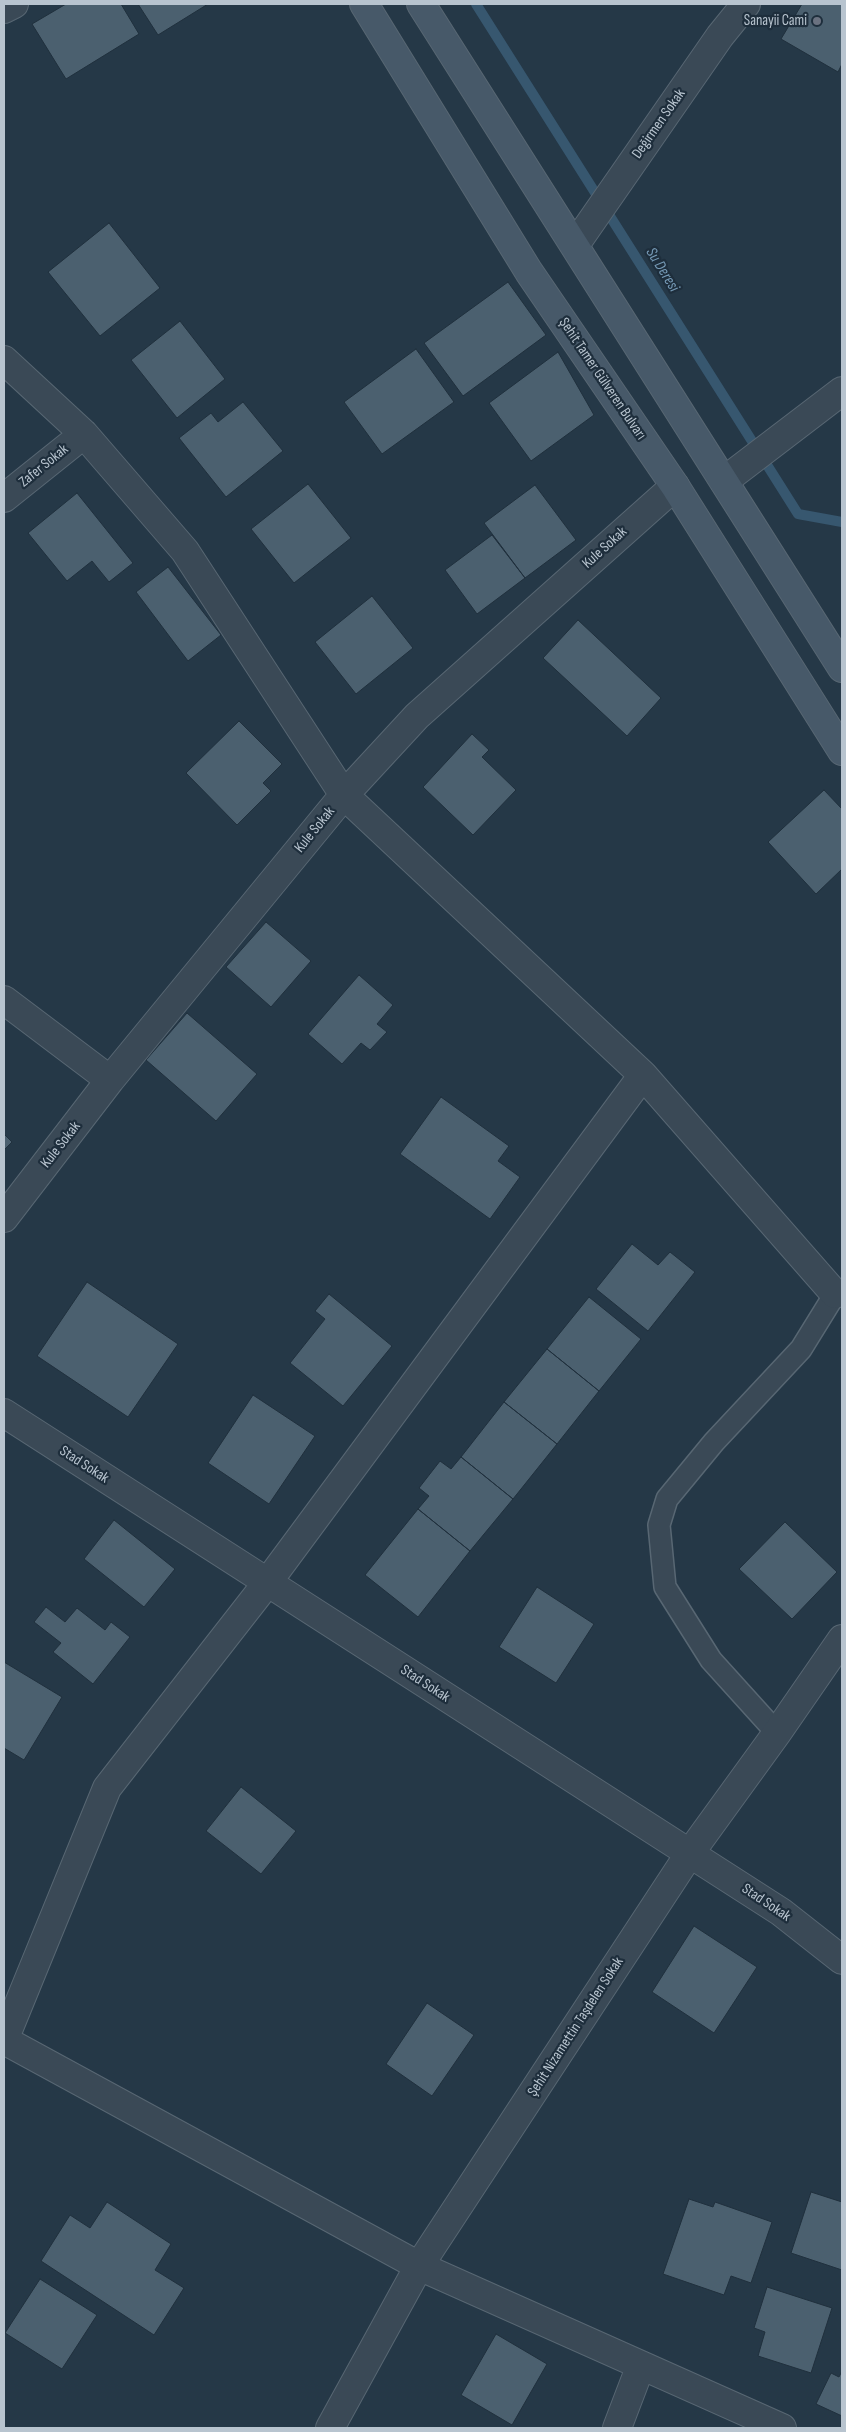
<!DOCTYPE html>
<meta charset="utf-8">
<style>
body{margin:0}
#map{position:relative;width:846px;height:2432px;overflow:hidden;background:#253847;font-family:"Sofia Sans Condensed",sans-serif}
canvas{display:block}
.frame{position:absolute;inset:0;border:5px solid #b8c4cf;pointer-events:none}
</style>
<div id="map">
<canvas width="846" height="2432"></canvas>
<div class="frame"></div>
</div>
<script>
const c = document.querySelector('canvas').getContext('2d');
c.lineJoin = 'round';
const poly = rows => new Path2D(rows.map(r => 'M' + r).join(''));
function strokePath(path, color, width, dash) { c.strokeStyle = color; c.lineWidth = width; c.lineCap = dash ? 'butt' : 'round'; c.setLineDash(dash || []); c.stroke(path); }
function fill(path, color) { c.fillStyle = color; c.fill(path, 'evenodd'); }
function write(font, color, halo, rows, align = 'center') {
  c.font = font + ' "Sofia Sans Condensed",sans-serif'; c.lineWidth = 4.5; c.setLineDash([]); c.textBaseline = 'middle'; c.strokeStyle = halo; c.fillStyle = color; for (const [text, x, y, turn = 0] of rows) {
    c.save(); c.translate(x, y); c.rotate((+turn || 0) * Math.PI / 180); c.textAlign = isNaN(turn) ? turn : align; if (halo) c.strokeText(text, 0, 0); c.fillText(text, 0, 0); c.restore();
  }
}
strokePath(poly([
 [476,4,798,514,842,522]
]), '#37576f', 10);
const building = poly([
 [66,4,121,4,139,34,66,79,32,24,66,4],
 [138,4,208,4,158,35,138,4],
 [802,4,842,4,842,64,838,72,781,39,802,4],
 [109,223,160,288,100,336,48,272,109,223],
 [508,282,546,335,463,396,424,343,508,282],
 [180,321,225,379,177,418,131,360,180,321],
 [416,349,454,402,382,454,344,402,416,349],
 [558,352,594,415,531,461,489,403,558,352],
 [243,402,283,451,226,497,179,438,211,413,218,422,243,402],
 [308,484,351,538,294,583,251,529,308,484],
 [535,485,576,540,525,578,484,523,535,485],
 [77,493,133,563,109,582,92,561,67,581,28,533,77,493],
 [492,535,525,578,477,614,445,570,492,535],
 [168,567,221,635,188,661,136,592,168,567],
 [372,596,413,648,356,694,315,642,372,596],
 [578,620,661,698,627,736,543,658,578,620],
 [239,721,282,764,263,783,271,791,237,825,186,773,239,721],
 [472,734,489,750,482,757,516,790,473,835,423,787,472,734],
 [824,790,842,809,842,869,816,894,768,842,824,790],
 [266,922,311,961,271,1007,226,967,266,922],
 [359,975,393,1005,377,1024,387,1032,370,1050,361,1043,342,1064,308,1034,359,975],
 [187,1013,257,1074,216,1121,146,1060,187,1013],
 [441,1097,509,1146,498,1161,520,1177,490,1219,400,1154,441,1097],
 [4,1134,12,1142,4,1150,4,1134],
 [632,1244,658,1265,670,1252,695,1272,648,1331,596,1289,632,1244],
 [87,1282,178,1344,128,1417,37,1356,87,1282],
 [329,1294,392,1346,343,1406,290,1363,325,1319,315,1311,329,1294],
 [589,1297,641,1339,599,1391,547,1349,589,1297],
 [547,1349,599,1391,557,1444,504,1402,547,1349],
 [253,1395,315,1436,269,1504,208,1463,253,1395],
 [504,1402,557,1444,513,1499,461,1457,504,1402],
 [461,1457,513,1499,470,1551,418,1509,429,1496,419,1488,440,1461,451,1469,461,1457],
 [418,1509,470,1551,418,1617,365,1575,418,1509],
 [114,1520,175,1569,144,1607,84,1559,114,1520],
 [785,1522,837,1572,792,1619,739,1569,785,1522],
 [537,1587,594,1624,556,1683,499,1647,537,1587],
 [46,1607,65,1622,77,1608,105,1630,111,1622,130,1637,93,1684,53,1652,61,1643,34,1622,46,1607],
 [4,1662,62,1697,24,1760,4,1748,4,1662],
 [241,1787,296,1831,261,1874,206,1831,241,1787],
 [694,1926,757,1967,714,2033,652,1992,694,1926],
 [427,2003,474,2035,432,2096,386,2064,427,2003],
 [811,2192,842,2202,842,2270,791,2253,811,2192],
 [689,2199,713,2207,715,2202,772,2222,751,2283,731,2276,724,2295,663,2274,689,2199],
 [107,2202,171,2244,155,2270,184,2288,154,2335,41,2261,70,2215,90,2228,107,2202],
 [40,2279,97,2315,62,2369,5,2333,40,2279],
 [767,2287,832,2308,811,2373,758,2356,765,2332,754,2328,767,2287],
 [496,2334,547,2364,512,2425,461,2395,496,2334],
 [842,2371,842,2416,816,2404,831,2373,839,2377,842,2371]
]);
fill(building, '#4b606f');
strokePath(building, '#20303d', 1);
const service = poly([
 [777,1733,711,1660,665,1587,659,1525,667,1499,714,1442,801,1349,835,1294]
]);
const minor = poly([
 [4,9,14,4],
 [575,245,720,36,746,4],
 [4,360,84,434,185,551,344,795,643,1075,267,1583,107,1788,4,2040],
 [724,481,842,391],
 [4,498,84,434],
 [4,1000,110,1080],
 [643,1075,835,1294],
 [4,1218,110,1080,344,795,417,716,675,486],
 [4,1413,781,1912,842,1960],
 [4,2040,419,2266,782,2428],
 [330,2428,419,2266,690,1853,777,1733,842,1639],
 [617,2428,641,2365]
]);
const secondary = poly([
 [364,4,529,272,675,486,842,751],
 [421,4,842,668]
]);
strokePath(service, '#586773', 24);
strokePath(minor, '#586773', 30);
strokePath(secondary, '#586773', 30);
strokePath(service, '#3a4956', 21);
strokePath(minor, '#3a4956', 28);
strokePath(secondary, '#475969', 28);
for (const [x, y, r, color] of [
 [817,21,5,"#6b7280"]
]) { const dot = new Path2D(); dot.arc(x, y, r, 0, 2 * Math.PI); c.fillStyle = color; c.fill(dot); strokePath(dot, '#1e2e3c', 2); }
write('15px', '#b8c4cf', '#1e2e3c', [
 ["Sanayii Cami",807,21]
], 'right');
write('15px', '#b8c4cf', '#1e2e3c', [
 ["Değirmen Sokak",659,124,-55],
 ["Şehit Tamer Gülveren Bulvarı",602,379,56],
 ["Zafer Sokak",44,466,-39],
 ["Kule Sokak",605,548,-42],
 ["Kule Sokak",315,830,-51],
 ["Kule Sokak",61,1145,-52],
 ["Stad Sokak",84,1465,33],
 ["Stad Sokak",425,1684,33],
 ["Stad Sokak",766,1903,34],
 ["Şehit Nizamettin Taşdelen Sokak",576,2027,-57]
]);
write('italic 16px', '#7599b5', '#1e2e3c', [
 ["Su Deresi",662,270,58]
]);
</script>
